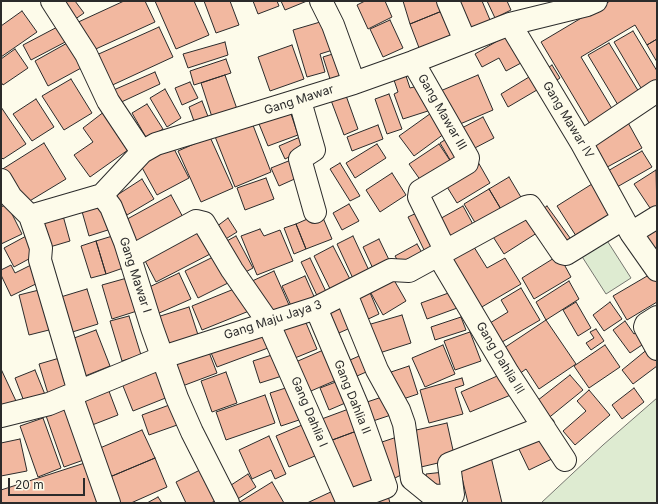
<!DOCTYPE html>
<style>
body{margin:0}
#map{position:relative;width:658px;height:504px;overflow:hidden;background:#fdfbea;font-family:Inter,sans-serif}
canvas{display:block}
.frame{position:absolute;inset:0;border:2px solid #2b2b2b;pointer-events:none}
.scale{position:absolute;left:8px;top:478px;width:77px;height:18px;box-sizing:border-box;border:2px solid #2b2b2b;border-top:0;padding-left:5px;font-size:12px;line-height:14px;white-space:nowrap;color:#2b2b2b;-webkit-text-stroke:3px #fdfbea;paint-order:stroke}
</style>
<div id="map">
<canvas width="658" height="504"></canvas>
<div class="frame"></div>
<div class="scale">20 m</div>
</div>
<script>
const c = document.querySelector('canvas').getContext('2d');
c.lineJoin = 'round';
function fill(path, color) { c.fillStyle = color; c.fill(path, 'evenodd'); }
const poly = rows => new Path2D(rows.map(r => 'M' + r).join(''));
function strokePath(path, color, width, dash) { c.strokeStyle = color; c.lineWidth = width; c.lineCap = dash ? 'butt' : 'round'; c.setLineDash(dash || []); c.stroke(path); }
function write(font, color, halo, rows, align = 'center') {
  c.font = font + ' Inter,sans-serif'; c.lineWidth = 3; c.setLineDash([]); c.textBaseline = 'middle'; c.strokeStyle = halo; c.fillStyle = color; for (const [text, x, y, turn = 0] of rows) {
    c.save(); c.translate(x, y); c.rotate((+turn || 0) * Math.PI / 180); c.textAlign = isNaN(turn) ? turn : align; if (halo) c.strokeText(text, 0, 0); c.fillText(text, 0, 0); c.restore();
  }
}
const green = poly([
 [606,239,631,278,606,294,581,255,606,239],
 [657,398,657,503,541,503,603,445,657,398]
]);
fill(green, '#deebd1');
strokePath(green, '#74746e', 1);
const building = poly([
 [57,1,75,1,84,13,71,22,57,1],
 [124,1,145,1,155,22,87,53,74,24,124,1],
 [155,1,194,1,209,35,176,49,155,1],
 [204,1,230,1,239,25,216,33,204,1],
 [253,1,277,1,279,6,258,14,253,1],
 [281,1,307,1,285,10,281,1],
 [365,1,385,1,392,17,368,29,357,5,365,1],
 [403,1,439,1,442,11,410,24,403,1],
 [457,1,482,1,493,27,471,36,457,1],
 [487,1,507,1,511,10,495,18,487,1],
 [610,1,657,1,657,39,647,45,635,25,581,57,614,112,591,126,541,42,610,1],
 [22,11,37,32,1,57,1,26,22,11],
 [442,11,454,40,421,53,410,24,442,11],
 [327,20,336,49,320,54,325,72,307,77,293,30,327,20],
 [390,20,403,48,383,57,370,29,390,20],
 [63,24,71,39,31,60,23,45,63,24],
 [159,27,173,57,106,88,92,57,159,27],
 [633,31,657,71,657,85,644,93,614,42,633,31],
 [506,36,521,63,506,71,499,58,482,67,475,54,506,36],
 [657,39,657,62,647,45,657,39],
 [69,42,83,67,48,86,35,61,69,42],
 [225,42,228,55,188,68,183,54,225,42],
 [609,43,642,97,621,110,588,55,609,43],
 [292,45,304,79,270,91,258,57,292,45],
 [15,49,28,68,3,85,1,82,1,59,15,49],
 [339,52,347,78,331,82,323,57,339,52],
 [226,59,231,73,194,85,190,71,226,59],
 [552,65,560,78,550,85,542,72,552,65],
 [155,72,160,84,115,105,109,92,155,72],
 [534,74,542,87,508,107,501,94,534,74],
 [225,75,237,109,212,117,201,83,225,75],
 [478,75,493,110,453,127,438,92,478,75],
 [406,76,410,88,422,85,431,110,403,119,394,94,398,92,394,80,406,76],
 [71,79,92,113,64,130,42,96,71,79],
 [190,82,198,98,182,105,175,88,190,82],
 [165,89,181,118,167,127,150,98,165,89],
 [344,90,358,129,344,135,329,95,344,90],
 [389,94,402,129,387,134,375,99,389,94],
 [36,99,54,127,32,141,13,114,36,99],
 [202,101,209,119,195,124,189,107,202,101],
 [147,104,163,129,147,139,132,113,147,104],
 [1,107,26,144,3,159,1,157,1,107],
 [109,108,135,145,90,177,74,155,93,142,83,128,109,108],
 [289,108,298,135,268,146,257,119,289,108],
 [434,111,448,131,414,156,399,136,434,111],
 [483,117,494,138,471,150,460,129,483,117],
 [626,119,642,148,600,171,584,142,626,119],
 [251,120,271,172,235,187,214,134,251,120],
 [378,125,383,139,352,151,347,137,378,125],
 [451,136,467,161,455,168,440,143,451,136],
 [210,137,233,188,201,202,178,151,210,137],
 [300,137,305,149,285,159,279,146,300,137],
 [44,143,66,179,23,205,1,170,44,143],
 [377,144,386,158,355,178,346,163,377,144],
 [439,144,451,162,421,181,409,164,439,144],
 [172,145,189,178,157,195,139,162,172,145],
 [642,151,652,167,610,191,601,175,642,151],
 [291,160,299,177,279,186,271,168,291,160],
 [478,162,490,183,457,203,444,182,478,162],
 [340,163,360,196,350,201,330,169,340,163],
 [656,170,657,212,654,214,634,184,656,170],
 [392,173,406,195,380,212,366,190,392,173],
 [509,177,525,204,505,216,489,189,509,177],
 [266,178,274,199,245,210,237,188,266,178],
 [142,179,154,199,127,215,121,205,111,199,142,179],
 [592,184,613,218,578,239,557,206,592,184],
 [489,189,505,216,480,231,464,204,489,189],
 [171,195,185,221,134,249,120,223,171,195],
 [102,201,111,229,89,236,81,208,102,201],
 [7,204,22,234,1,244,1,207,7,204],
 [349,204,359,221,342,230,333,213,349,204],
 [463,206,475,228,449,244,436,221,463,206],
 [547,206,573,242,563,249,537,213,547,206],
 [526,209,540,231,504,254,490,232,526,209],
 [421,211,440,250,427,256,408,217,421,211],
 [62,212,70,241,43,249,35,219,62,212],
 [321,213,332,239,306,249,296,224,321,213],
 [228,218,237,232,224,240,216,227,228,218],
 [657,220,657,247,653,249,640,230,657,220],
 [199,223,214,252,156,282,141,253,199,223],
 [296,224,306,249,294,254,284,228,296,224],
 [260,229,264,236,280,230,293,261,257,275,241,236,260,229],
 [119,234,129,266,106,274,96,241,119,234],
 [28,235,38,254,14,267,4,248,28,235],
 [236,236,253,268,240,275,223,243,236,236],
 [353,236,372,277,356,285,337,244,353,236],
 [379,239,392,266,375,273,363,247,379,239],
 [469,239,487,268,505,258,521,284,475,311,442,255,469,239],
 [96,241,106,274,91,278,81,246,96,241],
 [417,244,425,258,403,270,395,256,417,244],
 [333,246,354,287,334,297,314,256,333,246],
 [219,254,232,281,198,298,185,271,219,254],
 [559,255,571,277,534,299,522,278,559,255],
 [310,258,329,298,320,302,301,262,310,258],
 [33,264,42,281,11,296,1,275,1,270,11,265,15,273,33,264],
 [274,271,289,305,266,316,250,282,274,271],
 [654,272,657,277,657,302,627,320,613,296,654,272],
 [179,273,191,299,157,314,145,289,179,273],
 [390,273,406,301,383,315,367,286,390,273],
 [305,276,316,301,293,310,282,286,305,276],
 [127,278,137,311,112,319,102,285,127,278],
 [569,281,579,299,546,320,536,302,569,281],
 [239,287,249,311,202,330,192,306,239,287],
 [368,288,379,314,364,321,352,296,368,288],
 [521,288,540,320,497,345,485,326,508,312,501,300,521,288],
 [43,289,53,329,29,335,19,295,43,289],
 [87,289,98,324,66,334,54,299,87,289],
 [454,291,460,307,427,319,421,303,454,291],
 [346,301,357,325,332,336,321,311,346,301],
 [576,302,591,328,578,336,563,310,576,302],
 [610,302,622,319,604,331,593,315,610,302],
 [189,307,200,341,166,352,154,318,189,307],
 [402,315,411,343,373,355,364,326,402,315],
 [129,316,141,355,122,361,110,321,129,316],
 [461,317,466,330,435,340,431,327,461,317],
 [304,318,317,349,290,360,276,329,304,318],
 [546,320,576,364,539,389,526,369,515,377,498,352,546,320],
 [625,321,634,334,640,330,648,341,630,353,613,330,625,321],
 [261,328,268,348,217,367,209,348,261,328],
 [596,329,604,341,591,350,586,343,594,338,590,332,596,329],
 [96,330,110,366,80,378,66,341,96,330],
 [470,332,481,361,455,370,444,341,470,332],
 [443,345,455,374,425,387,412,358,443,345],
 [605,345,620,367,589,388,574,366,605,345],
 [207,347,217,373,177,388,167,362,207,347],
 [328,348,341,378,304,394,291,364,328,348],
 [649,348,657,358,657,366,633,384,622,370,649,348],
 [278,353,285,375,260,383,253,361,278,353],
 [366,353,373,369,357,376,350,360,366,353],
 [63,357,73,389,49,397,39,364,63,357],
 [161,365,173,395,133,411,121,381,161,365],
 [409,366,418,394,400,400,391,372,409,366],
 [1,369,16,401,1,408,1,369],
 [35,370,46,397,25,404,15,378,35,370],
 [226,372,237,403,212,412,201,381,226,372],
 [504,373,513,394,470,412,461,392,504,373],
 [570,375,583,390,546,420,533,404,570,375],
 [462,378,464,385,455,388,463,414,429,423,420,390,462,378],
 [341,380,350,401,329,410,320,388,341,380],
 [295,385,305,418,281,426,270,393,295,385],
 [107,386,118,415,87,427,75,399,107,386],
 [634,388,644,402,622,419,612,405,634,388],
 [589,390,610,415,575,445,563,431,586,411,577,401,589,390],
 [265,395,275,423,226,440,216,412,265,395],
 [388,395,394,414,367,423,361,404,388,395],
 [72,400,92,457,64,467,44,410,72,400],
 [172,404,180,424,149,435,142,415,172,404],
 [354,407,362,429,327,442,319,420,354,407],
 [43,418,61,468,38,477,20,426,43,418],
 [309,422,322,453,289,467,276,436,309,422],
 [447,423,455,459,421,467,412,431,447,423],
 [362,429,383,484,348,497,327,442,362,429],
 [142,430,155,458,105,479,93,451,142,430],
 [543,430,556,457,529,470,516,443,543,430],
 [269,436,286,474,275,479,271,470,252,479,239,450,269,436],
 [400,436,409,471,387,482,373,445,400,436],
 [20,439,27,471,1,476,1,443,20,439],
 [491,457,502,503,468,503,459,465,491,457],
 [155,458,167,487,131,503,115,503,105,479,155,458],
 [91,461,105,503,1,503,1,490,91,461],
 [204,468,219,499,211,503,186,503,176,482,204,468],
 [444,472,446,487,428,489,426,474,444,472],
 [248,474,256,487,233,502,225,489,248,474],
 [272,482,284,503,238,503,272,482],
 [335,490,341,503,307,503,335,490],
 [387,492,390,503,355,503,387,492],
 [158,497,162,503,147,503,158,497]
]);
fill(building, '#f2b8a0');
strokePath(building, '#2b2b2b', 1);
const street = poly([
 [52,1,86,54,108,101,142,152],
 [321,1,333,25,354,83],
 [448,1,465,41],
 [510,24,581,142,631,233,657,270],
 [413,62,468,158,467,163,420,191,419,197,445,250],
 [300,101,314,150,300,159,315,212],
 [581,142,657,91],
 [1,180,11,197,30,216,102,195],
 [102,195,142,152,156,144,354,83,413,62,510,24,587,5,596,1],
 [102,195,111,207,125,242,152,328,177,398,192,432,228,503],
 [30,216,41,248,40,260,79,392],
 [631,233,657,217],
 [438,255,508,373,565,460],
 [130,257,196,221,204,223,232,270,268,322,348,503],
 [346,294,377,370,399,410,404,424,412,479,433,496,453,495,449,464,544,427],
 [316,308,357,405,386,487,348,501],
 [657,317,646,324,645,327,657,349],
 [71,395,109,503],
 [1,416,49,404,163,357,316,308,391,270,409,271,526,207,530,206,562,253,566,254,623,219]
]);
strokePath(street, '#2b2b2b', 24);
strokePath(street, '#fdfbea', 22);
write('12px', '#2b2b2b', '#fdfbea', [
 ["Gang Mawar",299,100,-18],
 ["Gang Mawar III",442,112,60],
 ["Gang Mawar IV",568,120,59],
 ["Gang Mawar I",135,275,72],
 ["Gang Maju Jaya 3",273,320,-18],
 ["Gang Dahlia III",500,358,59],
 ["Gang Dahlia II",352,397,68],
 ["Gang Dahlia I",309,412,67]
]);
</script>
